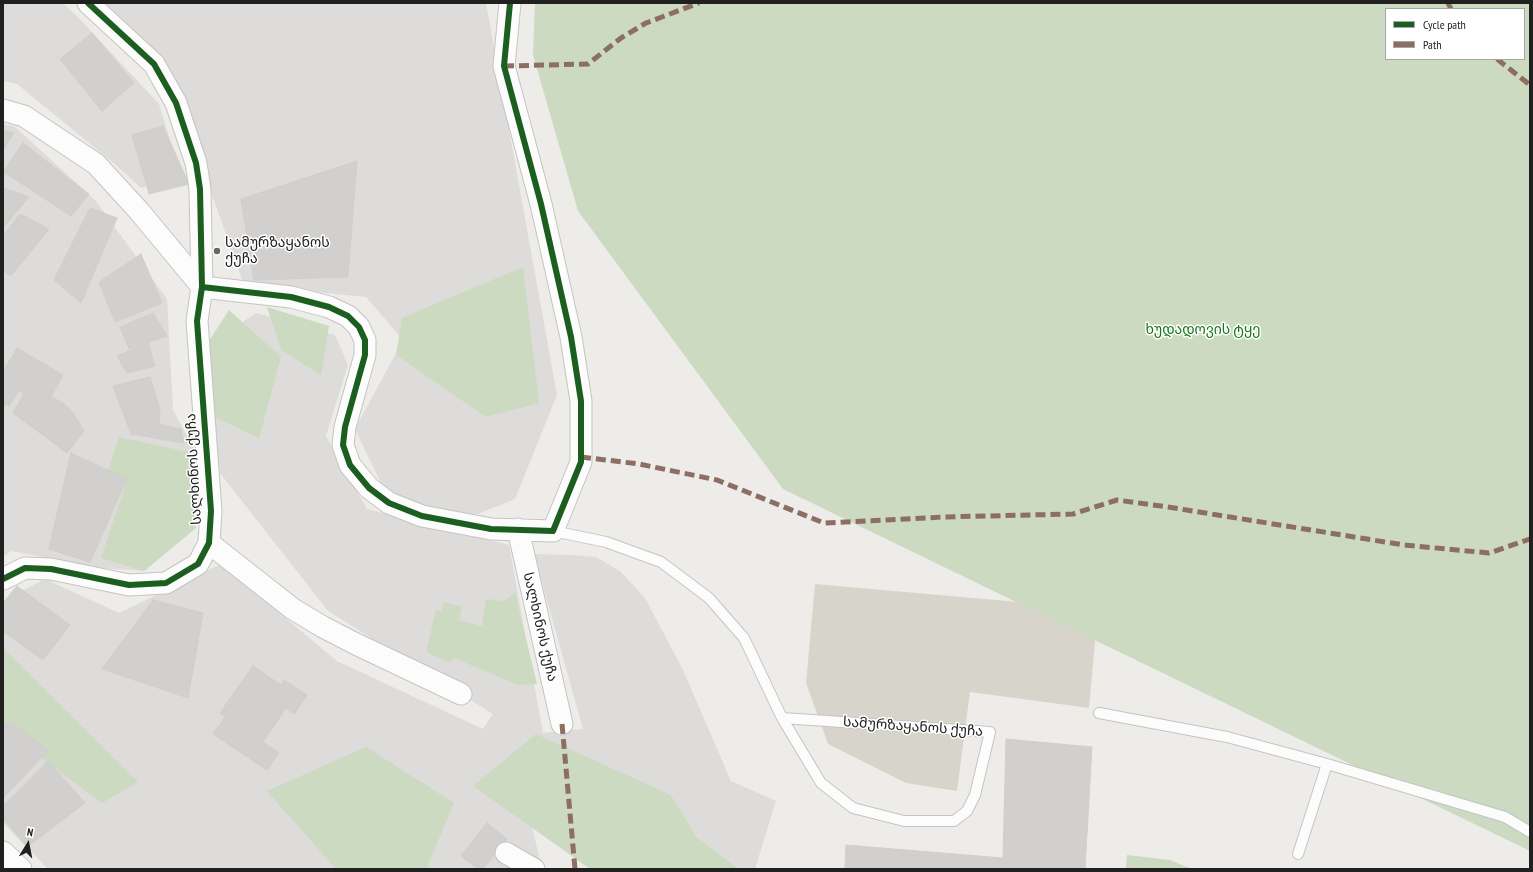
<!DOCTYPE html>
<meta charset="utf-8">
<style>
body{margin:0}
#map{position:relative;width:1533px;height:872px;overflow:hidden;background:#eeece9;font-family:"PT Sans Narrow",sans-serif}
canvas{display:block}
.frame{position:absolute;inset:0;border:4px solid #202020;pointer-events:none}
.legend{position:absolute;left:1385px;top:8px;width:140px;height:52px;box-sizing:border-box;background:#fff;border:1px solid #a6a6a6;margin:0;padding:5px 7px;list-style:none;font-size:12px;color:#202020}
.legend li{display:flex;align-items:center;gap:8px;height:20px}
.legend b{width:20px;border:1px solid #a6a6a6}
.north{position:absolute;left:8px;top:824px;width:40px;height:40px;-webkit-text-stroke:3px #fff;paint-order:stroke;rotate:10deg;font-size:11px;font-weight:700;line-height:16px;text-align:center;color:#202020}
.north::after{content:'';display:block;margin:auto;width:14px;height:18px;background:#202020;clip-path:polygon(50% 0,100% 100%,50% 72%,0 100%)}
</style>
<div id="map">
<canvas width="1533" height="872"></canvas>
<div class="frame"></div>
<ul class="legend">
<li><b style="height:5px;background:#1b5e20"></b>Cycle path</li>
<li><b style="height:5px;background:#8d6e63"></b>Path</li>
</ul>
<div class="north">N</div>
</div>
<script>
const c = document.querySelector('canvas').getContext('2d');
c.lineJoin = 'round';
function fill(path, color) { c.fillStyle = color; c.fill(path, 'evenodd'); }
const poly = rows => new Path2D(rows.map(r => 'M' + r).join(''));
function strokePath(path, color, width, dash) { c.strokeStyle = color; c.lineWidth = width; c.lineCap = dash ? 'butt' : 'round'; c.setLineDash(dash || []); c.stroke(path); }
function write(font, color, halo, rows, align = 'center') {
  c.font = font + ' "PT Sans Narrow","Noto Sans Georgian",sans-serif'; c.lineWidth = 3; c.setLineDash([]); c.textBaseline = 'middle'; c.strokeStyle = halo; c.fillStyle = color; for (const [text, x, y, turn = 0] of rows) {
    c.save(); c.translate(x, y); c.rotate((+turn || 0) * Math.PI / 180); c.textAlign = isNaN(turn) ? turn : align; if (halo) c.strokeText(text, 0, 0); c.fillText(text, 0, 0); c.restore();
  }
}
fill(poly([
 [3,3,63,3,76,15,159,104,181,176,141,188,116,165,17,84,3,81],
 [102,3,486,3,557,395,515,499,468,518,387,496,355,429,403,340,366,297,244,285,163,57],
 [3,124,14,126,95,200,167,299,173,410,197,454,196,528,144,571,100,568,11,551,3,557],
 [256,313,335,335,348,365,326,436,367,509,509,545,543,733,583,729,534,554,571,555,596,557,620,571,645,598,683,670,731,781,776,801,755,869,739,869,697,837,671,795,526,801,542,869,48,869,3,823,3,601,45,579,119,613,221,564,337,661,483,729,493,714,328,611,220,473,205,347]
]), '#dddcda');
fill(poly([
 [815,584,1098,609,1089,708,970,692,957,791,906,783,828,744,806,683]
]), '#d7d5cb');
fill(poly([
 [535,3,1530,3,1530,851,783,489,578,211,533,55],
 [1386,9,1524,9,1524,59,1386,59],
 [523,267,539,403,486,417,396,355,402,318],
 [267,307,329,326,321,375,281,350],
 [229,310,281,357,259,438,215,417,205,347],
 [119,437,197,454,196,528,144,571,101,558,127,480,108,471],
 [515,593,537,684,518,685,454,658,449,662,428,653,427,648,436,610,442,611,443,602,462,607,459,620,482,626,486,599,504,601],
 [3,648,138,782,102,803,3,729],
 [536,734,671,795,697,837,739,869,590,869,473,786],
 [366,747,454,803,427,867,434,869,336,869,267,791],
 [1127,855,1170,860,1192,869,1126,869]
]), '#cbdac1');
const building = poly([
 [92,33,134,83,102,111,60,59,92,33],
 [163,126,189,184,149,194,132,135,163,126],
 [3,130,14,133,3,150,3,130],
 [23,143,50,164,30,189,3,172,23,143],
 [357,161,348,277,254,280,241,199,357,161],
 [50,164,89,194,71,216,30,189,50,164],
 [3,188,29,197,3,228,3,188],
 [90,208,117,218,81,303,54,280,90,208],
 [20,214,49,229,11,276,3,270,3,236,20,214],
 [141,254,162,303,115,322,99,282,141,254],
 [153,313,167,336,129,349,120,327,153,313],
 [148,343,155,366,127,373,117,356,148,343],
 [17,348,63,375,51,397,29,385,24,394,19,390,9,406,6,404,3,409,3,372,17,348],
 [150,377,160,409,159,424,181,429,184,443,131,434,113,386,150,377],
 [29,385,63,403,71,410,84,431,67,453,13,413,29,385],
 [71,453,127,479,90,562,49,549,71,453],
 [17,586,70,625,43,660,3,631,3,603,17,586],
 [153,600,203,613,188,698,102,669,153,600],
 [253,666,281,685,284,680,307,695,294,714,286,708,263,742,279,753,267,770,213,734,225,717,220,713,253,666],
 [10,722,49,750,3,798,3,727,10,722],
 [1006,739,1092,747,1085,869,845,869,846,845,1003,858,1006,739],
 [48,761,85,803,27,847,3,818,3,806,48,761],
 [487,823,507,839,483,869,478,869,461,856,487,823]
]);
fill(building, '#d2d0ce');
strokePath(building, '#d1cecb', 1);
const service = poly([
 [553,531,606,542,661,562,709,598,744,638,782,718,821,783,853,808,904,821,954,821,967,811,975,795,990,732,782,718],
 [1099,713,1227,737,1327,764],
 [1298,854,1327,764,1505,817,1530,832]
]);
const minor = poly([
 [3,110,24,116,96,164,139,211,202,287],
 [202,287,291,297,329,307,348,316,359,327,365,340,365,355,345,427,343,445,350,465,369,488,389,503,422,516,491,529,553,531,581,462,581,401,571,337,541,204,504,66,510,3],
 [518,529,562,724],
 [209,543,293,609,323,627,356,644,461,694],
 [3,579,25,568,51,569,129,585,166,583,198,564,209,543,211,511,197,321,202,287,200,189,196,163,176,103,154,64,88,3],
 [3,852,21,869],
 [506,853,534,869]
]);
strokePath(service, '#c5c4c3', 12);
strokePath(minor, '#c5c4c3', 23);
strokePath(service, '#fcfcfc', 10);
strokePath(minor, '#fcfcfc', 21);
strokePath(poly([
 [1448,3,1451,9],
 [1497,59,1530,85],
 [504,66,588,64,621,38,646,23,699,3],
 [581,457,639,464,717,480,824,523,943,517,1073,514,1117,500,1168,507,1404,545,1489,553,1530,539],
 [562,724,575,869]
]), '#8d6e63', 5, [10, 5]);
strokePath(poly([
 [202,287,291,297,329,307,348,316,359,327,365,340,365,355,345,427,343,445,350,465,369,488,389,503,422,516,491,529,553,531,581,462,581,401,571,337,541,204,504,66,510,3],
 [3,579,25,568,51,569,129,585,166,583,198,564,209,543,211,511,197,321,202,287,200,189,196,163,176,103,154,64,88,3]
]), '#1b5e20', 6);
for (const [x, y, r, color] of [
 [217,251,4,"#686766"]
]) { const dot = new Path2D(); dot.arc(x, y, r, 0, 2 * Math.PI); c.fillStyle = color; c.fill(dot); strokePath(dot, '#fff', 1.5); }
write('14px', '#202020', '#fff', [
 ["სამურზაყანოს",225,243],
 ["ქუჩა",225,259]
], 'left');
write('14px', '#167617', '#fff', [
 ["ხუდადოვის ტყე",1203,330]
]);
write('14px', '#202020', '#fff', [
 ["სალხინოს ქუჩა",194,469,-93],
 ["სალხინოს ქუჩა",540,627,77],
 ["სამურზაყანოს ქუჩა",913,727,4]
]);
</script>
